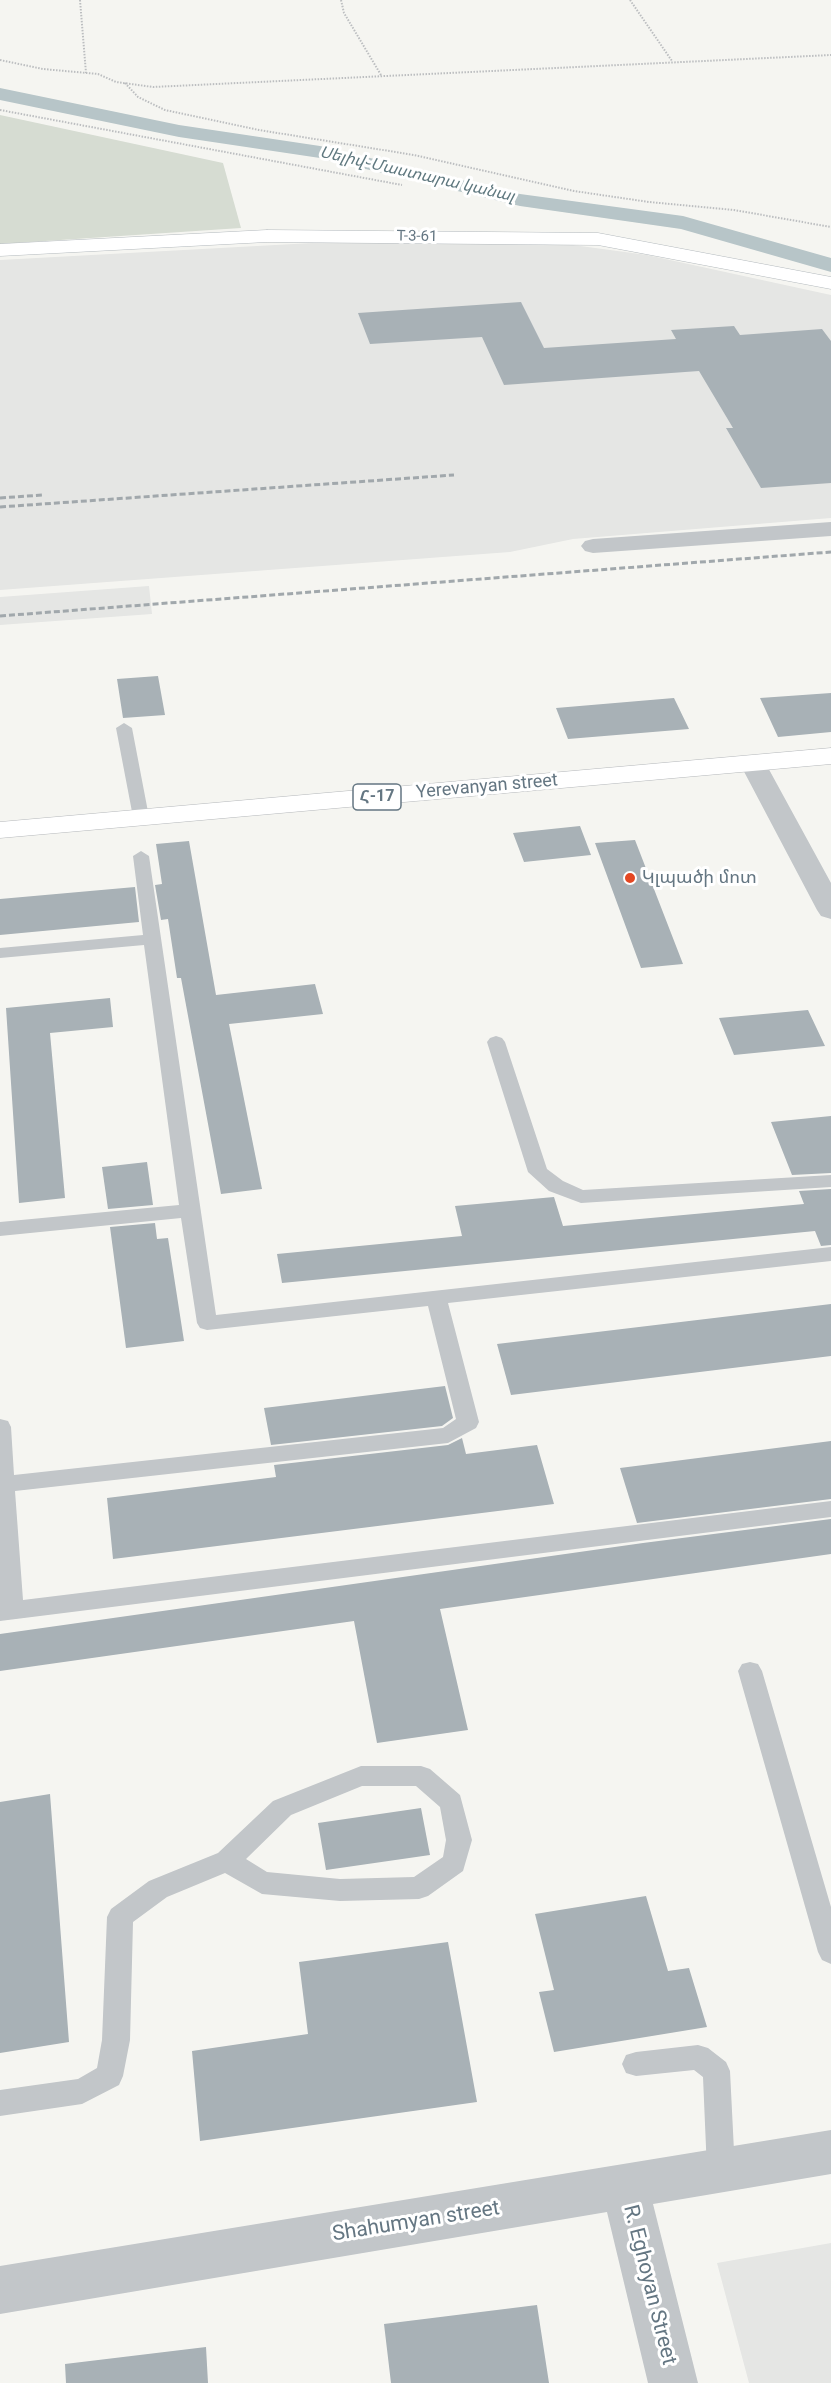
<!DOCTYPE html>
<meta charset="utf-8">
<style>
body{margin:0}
canvas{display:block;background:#f5f5f1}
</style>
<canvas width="831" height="2383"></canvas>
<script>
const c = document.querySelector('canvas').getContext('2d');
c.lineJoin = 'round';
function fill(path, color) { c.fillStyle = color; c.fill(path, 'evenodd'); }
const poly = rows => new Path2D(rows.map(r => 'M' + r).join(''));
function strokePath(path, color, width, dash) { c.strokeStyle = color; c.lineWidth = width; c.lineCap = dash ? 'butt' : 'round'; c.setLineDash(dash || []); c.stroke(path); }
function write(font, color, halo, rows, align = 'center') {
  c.font = font + ' Roboto,"Noto Sans Armenian",sans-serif'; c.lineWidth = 6; c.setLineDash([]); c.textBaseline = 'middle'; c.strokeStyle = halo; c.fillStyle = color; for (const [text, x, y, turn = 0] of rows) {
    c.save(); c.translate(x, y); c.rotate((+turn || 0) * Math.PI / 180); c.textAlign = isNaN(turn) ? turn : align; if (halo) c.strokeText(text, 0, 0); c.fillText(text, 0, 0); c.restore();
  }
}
fill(poly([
 [349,241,573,245,647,255,831,295,831,518,573,539,510,552,0,590,0,260],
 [149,586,152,614,0,625,0,597],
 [831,2243,831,2383,749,2383,717,2263]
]), '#e5e6e4');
fill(poly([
 [0,115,223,163,241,228,0,244]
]), '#d6dcd2');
fill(poly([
 [0,88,179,125,320,146,520,194,683,216,831,258,831,272,681,229,520,206,320,158,179,137,0,100,0,88]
]), '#b7c5c8');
fill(poly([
 [521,302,544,348,676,339,671,330,734,326,740,335,822,329,831,341,831,483,761,488,726,428,733,428,699,371,504,385,482,337,370,344,358,313],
 [158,676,165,715,123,718,117,679],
 [831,693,831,732,778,737,760,698],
 [674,698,689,729,568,739,556,708],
 [580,826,591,855,524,862,513,833],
 [635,840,683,964,641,968,595,843],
 [189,841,216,995,315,984,323,1014,229,1024,262,1189,221,1194,181,978,177,978,168,919,161,920,155,885,162,884,156,844],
 [135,887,139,922,0,935,0,899],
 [110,998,113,1027,50,1033,65,1198,19,1203,6,1008],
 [808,1010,825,1046,734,1055,719,1018],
 [831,1116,831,1173,792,1175,771,1122],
 [147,1162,153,1205,108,1209,102,1167],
 [831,1189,831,1245,821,1246,815,1231,282,1283,277,1254,462,1236,455,1206,554,1197,563,1226,804,1204,799,1191],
 [155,1223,157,1239,168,1238,184,1341,126,1348,110,1227],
 [831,1304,831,1356,511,1395,497,1344],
 [445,1386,453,1418,442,1426,271,1445,264,1408],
 [462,1438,466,1454,537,1445,554,1504,113,1559,107,1498,276,1477,274,1465,448,1445],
 [831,1441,831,1499,637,1523,620,1468],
 [831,1519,831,1554,440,1609,468,1730,377,1743,354,1621,0,1671,0,1634,643,1543],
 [50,1794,69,2042,0,2053,0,1802],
 [421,1808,430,1855,326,1870,318,1823],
 [646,1896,668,1971,689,1968,707,2027,554,2052,539,1992,554,1990,535,1914],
 [448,1942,477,2102,200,2141,192,2051,308,2034,299,1962],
 [537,2305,549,2383,391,2383,384,2324],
 [206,2347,208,2383,66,2383,65,2364]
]), '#a8b1b6');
const secondary = poly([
 [267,230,598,233,831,277,831,289,598,245,267,242,0,256,0,244,267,230]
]);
const highway = poly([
 [831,748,831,764,0,838,0,822,831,748]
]);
strokePath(secondary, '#b4babe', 1);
strokePath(highway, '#b5b8bb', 1);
strokePath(poly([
 [80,0,86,73],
 [341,0,344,13,381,75],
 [630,0,672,61],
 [0,60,43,69,98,74,116,82,153,87,831,55],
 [125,83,138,97,165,110,259,130,414,155,574,191,649,202,734,210,831,227],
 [0,110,402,185]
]), '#bcbec0', 2, [1.5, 1.5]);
fill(poly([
 [124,723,132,728,149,817,141,822,133,817,116,728,124,723],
 [141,851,149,856,216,1315,831,1247,831,1261,448,1303,479,1422,476,1428,448,1443,15,1491,23,1600,831,1501,831,1517,0,1621,0,1419,8,1421,11,1427,14,1475,443,1428,456,1419,428,1306,207,1330,200,1328,197,1323,181,1218,0,1236,0,1222,179,1205,144,945,0,958,0,948,143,935,133,856,141,851],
 [496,1036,502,1038,505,1042,547,1169,563,1181,583,1190,831,1175,831,1187,581,1203,549,1191,528,1172,487,1042,490,1038,496,1036],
 [750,1662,758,1664,762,1671,831,1907,831,1964,822,1960,818,1952,738,1671,742,1664,750,1662],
 [361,1766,421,1766,430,1769,460,1795,472,1840,463,1871,428,1896,419,1899,340,1901,262,1894,225,1873,167,1897,133,1922,130,2040,123,2076,119,2085,82,2104,0,2116,0,2090,78,2079,97,2068,102,2040,107,1917,111,1909,149,1881,218,1853,273,1801,361,1766],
 [362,1786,416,1786,440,1807,446,1840,443,1857,414,1877,340,1879,267,1872,246,1859,291,1815,362,1786],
 [698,2045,708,2048,726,2062,730,2071,735,2171,731,2180,721,2184,711,2180,707,2171,703,2077,694,2070,636,2076,626,2073,622,2064,626,2055,636,2052,698,2045]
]), '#c2c6c9');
fill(poly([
 [831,522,831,536,593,553,585,551,581,546,585,541,593,539,831,522],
 [753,756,762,758,766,764,831,883,831,919,821,916,817,910,740,764,744,758,753,756],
 [831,2130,831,2174,653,2204,698,2383,648,2383,607,2212,0,2314,0,2266,831,2130]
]), '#c2c6c9');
fill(secondary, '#fff');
fill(highway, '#fff');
strokePath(poly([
 [0,498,42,495],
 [0,507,454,475],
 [0,616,831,552]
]), '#a1a8ac', 3, [6, 3]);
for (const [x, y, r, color] of [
 [630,878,6,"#e44722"]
]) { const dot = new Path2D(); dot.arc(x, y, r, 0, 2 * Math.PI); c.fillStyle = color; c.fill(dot); strokePath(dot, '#fff', 2); }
write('15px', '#647682', '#fff', [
 ["T-3-61",417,237,1]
]);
write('italic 16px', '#5f787f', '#fff', [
 ["Սելիվ֊Մաստարա կանալ",417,175,13]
]);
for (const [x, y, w] of [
 [377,797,48]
]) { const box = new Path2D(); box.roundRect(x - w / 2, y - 13, w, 26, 4.5); c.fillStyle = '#fff'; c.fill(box); strokePath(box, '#647682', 1.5); }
write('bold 16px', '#647682', null, [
 ["Հ-17",377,797]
]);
write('18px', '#647682', '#fff', [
 ["Yerevanyan street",487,787,-5]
]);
write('18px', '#647682', '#fff', [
 ["Կլպածի մոտ",642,878]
], 'left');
write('21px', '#647682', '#fff', [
 ["Shahumyan street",416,2222,-9],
 ["R. Eghoyan Street",649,2285,76]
]);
</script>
